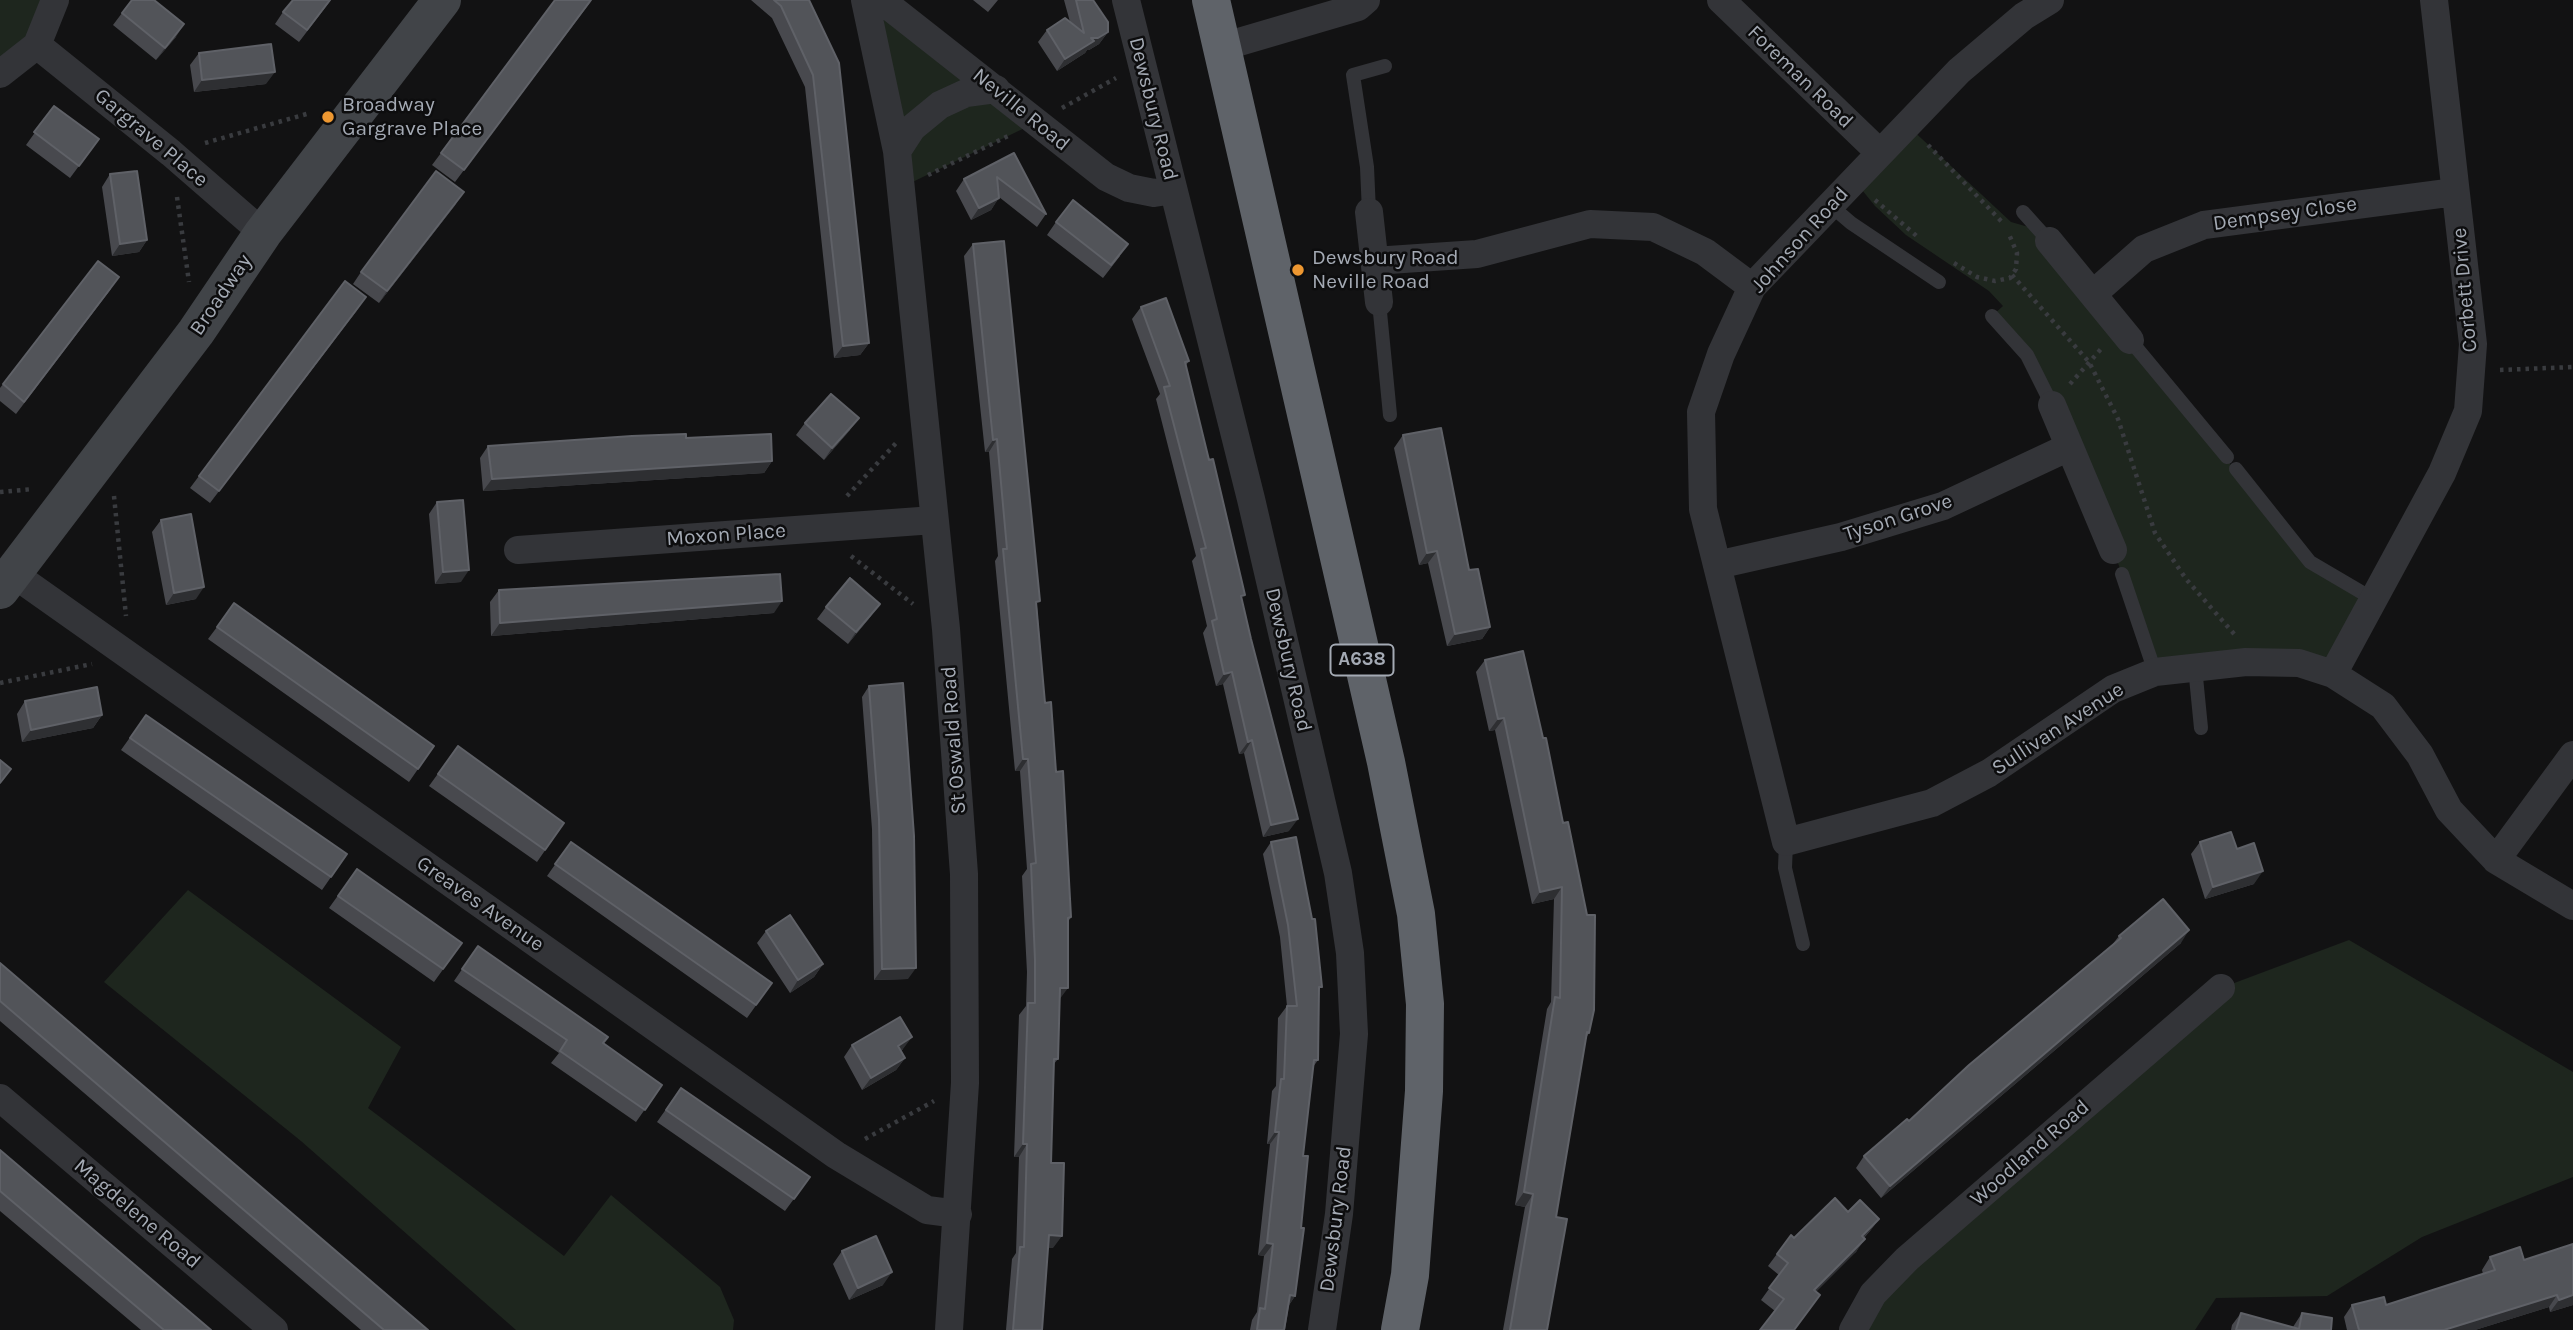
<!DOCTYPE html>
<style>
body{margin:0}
canvas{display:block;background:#121213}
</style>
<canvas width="2573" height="1330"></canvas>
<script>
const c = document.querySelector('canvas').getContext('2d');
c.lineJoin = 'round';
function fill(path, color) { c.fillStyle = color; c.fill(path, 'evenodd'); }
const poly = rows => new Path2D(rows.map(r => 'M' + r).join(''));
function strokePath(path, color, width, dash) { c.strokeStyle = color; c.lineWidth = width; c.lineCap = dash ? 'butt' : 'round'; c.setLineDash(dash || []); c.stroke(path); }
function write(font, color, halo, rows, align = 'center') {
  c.font = font + ' Karla,sans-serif'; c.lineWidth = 5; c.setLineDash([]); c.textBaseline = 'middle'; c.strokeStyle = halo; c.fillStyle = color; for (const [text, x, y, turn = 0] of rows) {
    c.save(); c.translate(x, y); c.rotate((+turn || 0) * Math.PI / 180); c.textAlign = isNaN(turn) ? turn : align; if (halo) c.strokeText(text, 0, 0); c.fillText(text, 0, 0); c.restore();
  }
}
fill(poly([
 [0,0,55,0,0,74],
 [881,0,1037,122,900,188],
 [1907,125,2011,222,2039,230,2310,562,2373,599,2333,674,2155,672,2140,621,2113,550,2027,355,1992,316,2003,306,1989,291,1906,235,1875,206,1854,180],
 [188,890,401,1047,368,1108,564,1256,611,1195,720,1287,734,1320,733,1330,516,1330,301,1141,104,982],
 [2349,940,2573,1072,2573,1177,2422,1237,2327,1296,2216,1298,2195,1330,1853,1330,1856,1323,2221,988]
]), '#1e261e');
strokePath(poly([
 [1062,108,1116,78],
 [205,143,310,113],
 [1928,145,2002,222],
 [928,175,1008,136],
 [177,197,189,282],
 [1875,200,1919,238],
 [1954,263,1977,277,1995,281,2010,278,2016,269,2017,253,2008,232],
 [2012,275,2089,362,2118,419,2155,533,2186,579,2235,635],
 [2500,370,2573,367],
 [2070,384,2101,349],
 [0,492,33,489],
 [114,496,126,616],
 [847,496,898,441],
 [851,556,913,604],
 [0,683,92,664],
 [865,1139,934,1101]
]), '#393b3f', 4.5, [3.5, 5]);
strokePath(poly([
 [1830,205,1851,223,1939,282],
 [1369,212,1367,167,1353,75,1385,66],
 [2023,212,2049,241],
 [1379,302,1390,415],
 [1992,316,2027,355,2052,405],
 [2130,340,2227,457],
 [2236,469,2310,562,2373,599],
 [2122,574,2155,672],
 [2195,667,2201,728],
 [1786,842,1785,868,1803,944]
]), '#333438', 14);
strokePath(poly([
 [865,0,897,151,946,629,964,874,965,1083,949,1330],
 [881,0,1106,177,1129,188,1154,193,1173,190],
 [1126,0,1251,499,1338,873,1350,953,1354,1034,1339,1214,1322,1330],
 [1721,0,1880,153],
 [2050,0,2024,16,1959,71,1752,287,1721,354,1701,412,1703,509,1786,842,1932,803,1989,773,2113,689,2155,672,2246,662,2299,663,2333,674,2383,706,2420,755,2449,810,2496,860,2573,906],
 [37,45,171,153,263,233],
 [1222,47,1358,7,1366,0],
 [0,74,37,45,55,0],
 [897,151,912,128,940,105,966,93,996,89],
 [1369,212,1379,302],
 [2049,241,2130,340],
 [1374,261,1477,254,1590,224,1653,227,1705,252,1752,287],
 [2094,293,2144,249,2204,225,2455,192],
 [2052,405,2113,550],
 [518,550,934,520],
 [1717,565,1841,537,1943,506,2069,447],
 [12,573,836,1155,927,1210,958,1214],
 [2333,674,2442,473,2468,411,2473,344,2434,0],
 [2496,860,2573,755],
 [0,1098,274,1330],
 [1853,1330,1873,1294,1907,1259,2221,988]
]), '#333438', 28);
strokePath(poly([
 [0,590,196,332,263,233,442,0]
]), '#414448', 38);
strokePath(poly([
 [1211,0,1386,762,1416,914,1425,1004,1424,1091,1410,1275,1400,1330]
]), '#5f6369', 38);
fill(poly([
 [331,0,299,42,275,24,283,12],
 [592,0,455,182,432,165,441,153],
 [751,0,809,0,869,343,860,355,834,358,805,87,772,18],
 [973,0,998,0,988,12],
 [1064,0,1093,0,1108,32,1099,44,1089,50,1087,50,1085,53,1057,71,1038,42,1047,30,1070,22],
 [122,13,176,37,156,60,113,25],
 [199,53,266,84,194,92,190,65],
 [54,106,99,139,70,178,26,145],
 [1014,153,1046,214,1037,227,999,197,991,210,971,220,956,191,964,179],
 [110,174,147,240,139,252,112,256,102,187],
 [456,204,379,303,353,284,361,272],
 [1056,222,1120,256,1103,278,1047,235],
 [973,244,1037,606,1045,703,1056,772,1071,917,1068,922,1059,1000,1058,1059,1053,1065,1051,1163,1053,1248,1048,1248,1042,1330,1006,1330,1012,1259,1016,1253,1019,1157,1014,1157,1019,1015,1026,1006,1027,972,1022,876,1027,869,1020,771,1015,771,995,561,998,556,989,452,985,452,964,256],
 [98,261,111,289,16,414,0,401,0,388],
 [1141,307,1189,361,1186,365,1242,600,1289,831,1263,837,1244,753,1239,754,1223,684,1216,686,1203,633,1207,626,1192,561,1196,556,1156,399,1160,394,1132,319],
 [358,309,210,503,190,488,199,476],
 [805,423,850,430,824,460,796,435],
 [1403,435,1469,570,1490,627,1482,639,1447,646,1428,563,1419,565,1394,448],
 [686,438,772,461,764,473,483,491,480,458,488,446],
 [437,502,461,582,435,584,429,514],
 [161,520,196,599,166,605,152,532],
 [499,590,774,613,491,636,490,602],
 [826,607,871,616,848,644,817,619],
 [217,627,434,746,409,782,208,639],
 [1523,651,1589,1033,1586,1038,1556,1217,1547,1330,1503,1330,1525,1207,1515,1205,1547,1009,1551,1002,1554,899,1532,904,1495,730,1489,731,1476,672,1485,660],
 [869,686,908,979,874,980,872,829,862,697],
 [25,701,102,715,93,728,22,742,17,714],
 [146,715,347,854,322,890,121,750],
 [458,746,564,823,537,862,429,786],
 [571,842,772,983,747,1018,547,876],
 [1271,842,1319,991,1318,1060,1313,1067,1303,1156,1295,1296,1289,1305,1285,1330,1250,1330,1252,1320,1257,1312,1264,1256,1258,1255,1270,1144,1267,1144,1272,1091,1276,1086,1278,1018,1287,1006,1280,937,1263,854],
 [2200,842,2254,884,2205,899,2191,854],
 [357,869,462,943,434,982,329,908],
 [766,931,823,964,814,977,790,993,757,943],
 [2119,936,2181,943,1881,1198,1856,1168,1864,1156,1909,1121,2112,945],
 [478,946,603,1043,662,1085,636,1122,551,1063,559,1053,454,981],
 [0,963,428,1330,361,1330,0,1021],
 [852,1045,903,1049,901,1051,905,1058,896,1070,862,1090,844,1057],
 [681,1088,810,1177,785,1211,657,1122],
 [0,1150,211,1330,141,1330,0,1211],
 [1848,1212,1879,1219,1870,1231,1864,1238,1856,1252,1775,1311,1761,1300,1779,1275,1768,1266,1791,1235,1794,1238],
 [2573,1244,2573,1305,2550,1312,2549,1307,2475,1330,2347,1330,2344,1317,2352,1305,2386,1305,2483,1274,2482,1270,2490,1257,2524,1260],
 [842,1251,883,1285,849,1300,833,1264],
 [2241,1313,2293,1327,2302,1313,2331,1330,2231,1330,2232,1325]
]), '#48494e');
fill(poly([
 [184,24,176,37,156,60,165,48],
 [1108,32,1099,44,1089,50,1087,50,1085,53,1057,71,1065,59,1091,38],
 [275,72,266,84,194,92,202,80],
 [464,192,456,204,379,303,387,291],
 [999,198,991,210,971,220,979,208],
 [147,240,139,252,112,256,120,244],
 [366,297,358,309,210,503,219,491],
 [869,343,860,355,834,358,843,346],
 [859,418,850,430,824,460,832,448],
 [997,439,989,452,985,452,993,440],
 [772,461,764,473,483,491,492,479],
 [1437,551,1428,563,1419,565,1427,553],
 [469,570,461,582,435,584,443,572],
 [204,587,196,599,166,605,174,593],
 [782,601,774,613,491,636,500,623],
 [880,604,871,616,848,644,856,632],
 [1490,627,1482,639,1447,646,1455,634],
 [1232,672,1223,684,1216,686,1224,674],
 [102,715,93,728,22,742,31,730],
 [1504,718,1495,730,1489,731,1498,719],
 [1252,740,1244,753,1239,754,1248,742],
 [1023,759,1028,759,1020,771,1015,771],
 [1298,819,1289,831,1263,837,1271,825],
 [2263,871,2254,884,2205,899,2213,887],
 [1562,887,1554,899,1532,904,1540,892],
 [2189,930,2181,943,1881,1198,1890,1186],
 [823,964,814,977,790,993,798,980],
 [916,968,908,979,874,980,882,969],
 [1060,988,1068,988,1059,1000],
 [912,1037,903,1049,889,1058,898,1046],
 [905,1058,896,1070,862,1090,871,1078],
 [1275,1132,1279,1132,1270,1144,1267,1144],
 [1023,1144,1027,1144,1019,1157,1014,1157],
 [1524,1192,1533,1194,1525,1207,1515,1205],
 [1879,1219,1870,1231,1853,1248,1862,1236],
 [1049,1235,1062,1236,1053,1248,1040,1248],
 [1865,1239,1856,1252,1806,1302,1814,1290],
 [1267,1243,1273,1244,1264,1256,1258,1255],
 [892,1272,883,1285,849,1300,858,1288],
 [1290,1295,1295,1296,1287,1308],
 [2557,1295,2549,1307,2475,1330,2444,1330],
 [2573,1295,2573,1305,2550,1312,2559,1300]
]), '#2e2f32');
const building = poly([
 [132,0,154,0,184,24,165,48,122,13,132,0],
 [293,0,330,0,307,30,283,12,293,0],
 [555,0,591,0,464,170,441,153,555,0],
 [774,0,809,0,839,63,869,343,843,346,813,75,781,6,774,0],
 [1076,0,1093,0,1108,22,1108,32,1098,38,1091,38,1094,41,1065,59,1047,30,1065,18,1084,33,1076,0],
 [271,44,275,72,202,80,199,53,271,44],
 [54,106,99,139,79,166,34,132,54,106],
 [1014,153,1046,214,997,177,999,198,979,208,964,179,1014,153],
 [137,171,147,240,120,244,110,174,137,171],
 [436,171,464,192,387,291,361,272,436,171],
 [1073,200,1128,244,1111,265,1056,222,1073,200],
 [1004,241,1040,601,1036,602,1045,703,1051,702,1056,772,1063,771,1071,917,1068,918,1068,988,1060,988,1058,1059,1054,1059,1051,1163,1064,1163,1062,1236,1049,1235,1042,1330,1013,1330,1020,1247,1024,1247,1027,1144,1023,1144,1028,1003,1035,1003,1035,960,1031,864,1036,863,1028,759,1023,759,1003,549,1007,549,997,439,993,440,973,244,1004,241],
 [98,261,119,277,24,402,3,384,98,261],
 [345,281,366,297,219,491,199,476,345,281],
 [1166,298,1189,361,1185,362,1209,460,1213,459,1245,595,1241,596,1251,639,1298,819,1271,825,1252,740,1248,742,1232,672,1224,674,1212,621,1217,619,1201,549,1206,548,1164,387,1170,386,1141,307,1166,298],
 [831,394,859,418,832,448,805,423,831,394],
 [1441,428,1469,570,1478,569,1490,627,1455,634,1437,551,1427,553,1403,435,1441,428],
 [686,434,686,438,771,434,772,461,492,479,488,446,632,436,686,434],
 [463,500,469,570,443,572,437,502,463,500],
 [191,514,204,587,174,593,161,520,191,514],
 [780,574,782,601,500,623,499,590,780,574],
 [850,578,880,604,856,632,826,607,850,578],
 [234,603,434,746,418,769,217,627,234,603],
 [1523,651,1543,738,1546,738,1563,823,1568,822,1587,915,1595,915,1594,1010,1589,1033,1587,1032,1556,1217,1567,1219,1547,1330,1510,1330,1533,1194,1524,1192,1555,997,1560,998,1562,887,1540,892,1504,718,1498,719,1485,660,1523,651],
 [903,683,914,836,916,968,882,969,879,819,869,686,903,683],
 [97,687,102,715,31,730,25,701,97,687],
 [146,715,347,854,331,877,130,738,146,715],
 [458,746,564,823,545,850,438,774,458,746],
 [0,760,11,769,0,783,0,760],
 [2231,832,2237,849,2254,843,2263,871,2213,887,2200,842,2231,832],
 [1296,837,1312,919,1315,919,1322,987,1319,987,1318,1060,1314,1060,1303,1156,1308,1156,1301,1228,1304,1228,1295,1296,1290,1295,1284,1330,1257,1330,1260,1308,1265,1309,1273,1244,1267,1243,1279,1132,1275,1132,1278,1105,1281,1079,1284,1079,1287,1006,1297,1006,1288,925,1271,842,1296,837],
 [571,842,772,983,756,1005,555,864,571,842],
 [357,869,462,943,443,969,338,896,357,869],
 [2163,899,2189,930,1890,1186,1864,1156,1907,1119,1909,1121,1969,1065,2121,938,2119,936,2163,899],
 [790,915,823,964,798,980,766,931,790,915],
 [478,946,608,1037,603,1043,662,1085,645,1110,560,1051,567,1040,462,969,478,946],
 [0,963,428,1330,384,1330,0,1001,0,963],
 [900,1017,912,1037,898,1046,905,1058,871,1078,852,1045,900,1017],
 [681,1088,810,1177,794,1199,666,1110,681,1088],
 [0,1150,211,1330,164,1330,0,1191,0,1150],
 [1835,1198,1848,1212,1860,1200,1879,1219,1862,1236,1865,1239,1814,1290,1820,1295,1794,1330,1760,1330,1784,1299,1769,1288,1788,1263,1777,1254,1791,1235,1794,1238,1835,1198],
 [876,1236,892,1272,858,1288,842,1251,876,1236],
 [2573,1244,2573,1295,2559,1300,2557,1295,2444,1330,2359,1330,2352,1305,2384,1297,2386,1305,2495,1270,2490,1257,2520,1247,2524,1260,2573,1244],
 [2241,1313,2299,1329,2302,1313,2332,1318,2331,1330,2236,1330,2241,1313]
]);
fill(building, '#525459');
strokePath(building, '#5f6167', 2);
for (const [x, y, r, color] of [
 [328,117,7,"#ed9731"],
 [1298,270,7,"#ed9731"]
]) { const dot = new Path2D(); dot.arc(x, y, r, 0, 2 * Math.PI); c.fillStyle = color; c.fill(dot); strokePath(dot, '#0d0d0e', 2.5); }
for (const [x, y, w] of [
 [1362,660,63]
]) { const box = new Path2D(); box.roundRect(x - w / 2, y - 15.5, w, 31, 5); c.fillStyle = '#0d0d0e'; c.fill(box); strokePath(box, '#a4aab4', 2); }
write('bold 19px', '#a4aab4', null, [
 ["A638",1362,660]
]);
write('21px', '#a4aab4', '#0d0d0e', [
 ["Foreman Road",1800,77,44],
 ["Dewsbury Road",1153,109,76],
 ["Neville Road",1021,110,39],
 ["Gargrave Place",151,138,40],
 ["Dempsey Close",2285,214,-8],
 ["Johnson Road",1800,240,-48],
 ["Corbett Drive",2465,290,-95],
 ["Broadway",221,295,-56],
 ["Tyson Grove",1898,518,-18],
 ["Moxon Place",726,535,-4],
 ["Dewsbury Road",1288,660,77],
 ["Sullivan Avenue",2058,729,-33],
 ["St Oswald Road",954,740,-94],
 ["Greaves Avenue",480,904,35],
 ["Woodland Road",2030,1153,-41],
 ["Magdelene Road",137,1214,40],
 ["Dewsbury Road",1336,1219,-83]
]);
write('21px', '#a4aab4', '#0d0d0e', [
 ["Broadway",342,105],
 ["Gargrave Place",342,129],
 ["Dewsbury Road",1312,258],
 ["Neville Road",1312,282]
], 'left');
</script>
